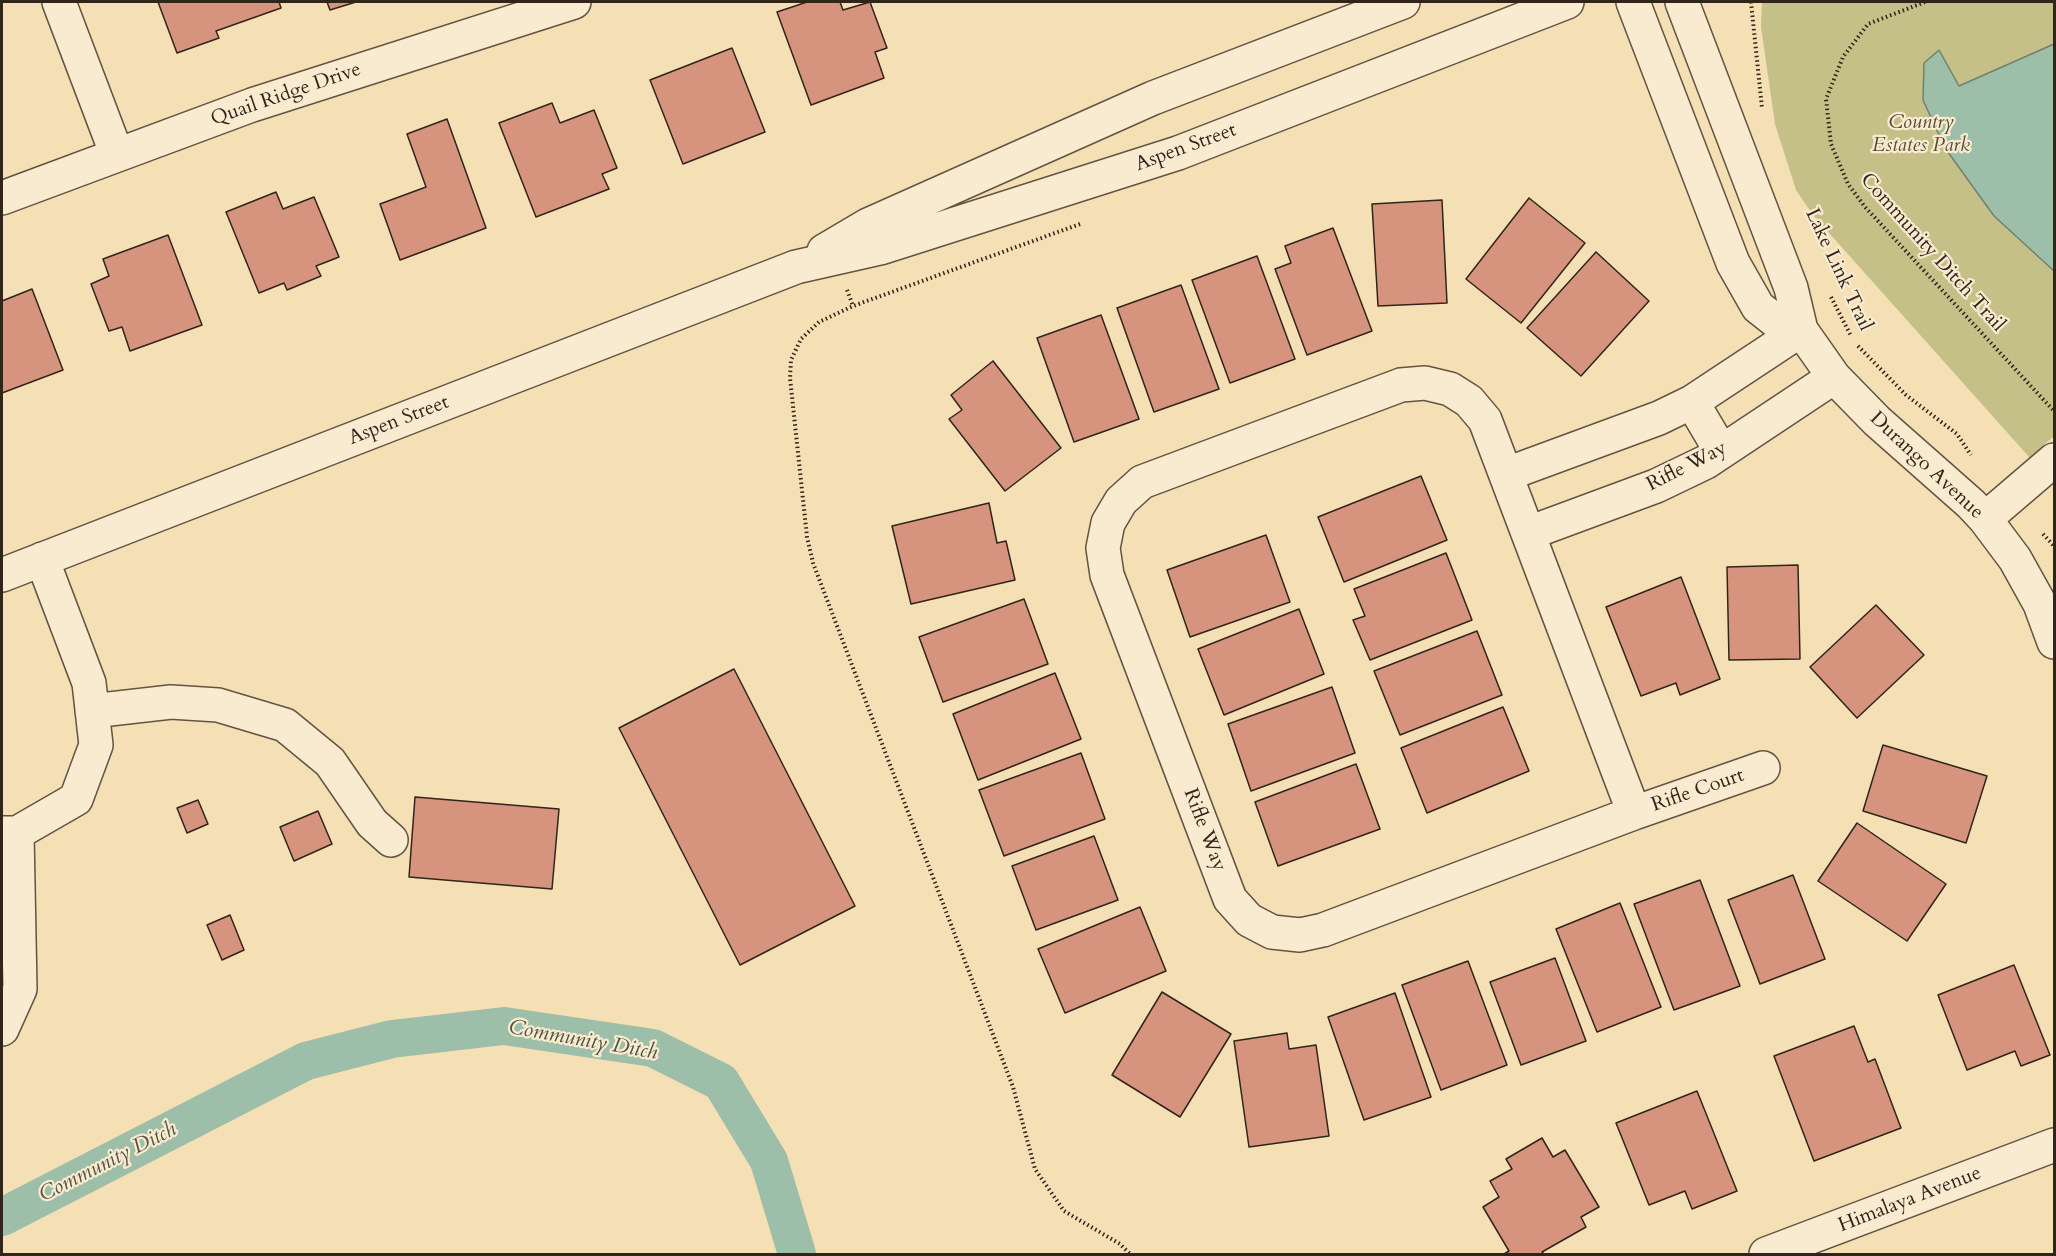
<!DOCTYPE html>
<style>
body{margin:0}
#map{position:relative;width:2056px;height:1256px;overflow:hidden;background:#f5e0b5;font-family:Cardo,serif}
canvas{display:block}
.frame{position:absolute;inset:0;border:3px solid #31241b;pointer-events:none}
</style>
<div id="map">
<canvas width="2056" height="1256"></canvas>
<div class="frame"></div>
</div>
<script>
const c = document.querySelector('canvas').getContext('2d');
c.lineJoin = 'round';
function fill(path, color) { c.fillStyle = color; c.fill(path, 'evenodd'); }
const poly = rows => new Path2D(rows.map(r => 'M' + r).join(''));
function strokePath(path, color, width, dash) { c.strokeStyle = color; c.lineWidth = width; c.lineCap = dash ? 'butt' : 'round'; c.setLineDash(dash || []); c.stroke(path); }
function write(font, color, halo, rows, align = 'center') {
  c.font = font + ' Cardo,serif'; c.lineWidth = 4.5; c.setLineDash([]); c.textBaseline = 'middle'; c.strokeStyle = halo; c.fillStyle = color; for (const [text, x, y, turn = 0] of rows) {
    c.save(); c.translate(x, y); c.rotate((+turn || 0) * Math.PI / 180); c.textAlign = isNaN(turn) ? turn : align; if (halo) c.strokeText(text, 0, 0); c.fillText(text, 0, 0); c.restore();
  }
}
fill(poly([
 [1762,2,2054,2,2054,436,2030,458,1813,215,1796,190,1775,124,1761,27]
]), '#c4c088');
const water = poly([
 [2054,44,2054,271,1994,216,1945,148,1923,100,1924,63,1939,50,1959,86,2054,44]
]);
fill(water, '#9dbea8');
strokePath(water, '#728070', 1.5);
strokePath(poly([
 [2,1217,306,1061,392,1039,504,1026,653,1048,721,1082,769,1161,797,1254]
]), '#9dbea8', 38);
const building = poly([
 [158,2,279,2,281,8,216,31,219,38,177,53,158,2],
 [327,2,356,2,330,10,327,2],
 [807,2,840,2,843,10,870,2,887,48,875,52,884,78,811,105,777,12,807,2],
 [732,48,765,132,683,164,650,80,732,48],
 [552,103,560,123,594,110,617,168,602,174,609,189,536,217,499,123,552,103],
 [447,119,486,228,400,260,380,204,426,187,407,134,447,119],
 [276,192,283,209,314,197,339,257,316,266,321,276,287,290,284,283,259,293,226,212,276,192],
 [1529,198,1585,243,1521,323,1466,279,1529,198],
 [1442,200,1447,303,1378,306,1372,204,1442,200],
 [1333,228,1372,331,1307,355,1275,269,1291,263,1285,246,1333,228],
 [168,235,202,325,130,351,122,327,109,331,91,284,109,276,103,259,168,235],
 [1596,252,1649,301,1581,376,1527,328,1596,252],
 [1257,256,1295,359,1230,383,1192,280,1257,256],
 [1181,285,1219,389,1154,412,1117,308,1181,285],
 [32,289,63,370,2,393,2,301,32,289],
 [1101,315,1139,419,1074,442,1037,338,1101,315],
 [993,361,1061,448,1005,491,949,419,962,410,951,395,993,361],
 [1421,476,1447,540,1344,582,1318,517,1421,476],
 [989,503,997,543,1006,541,1015,580,911,604,892,526,989,503],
 [1266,535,1290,602,1190,637,1167,570,1266,535],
 [1446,553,1472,620,1370,660,1353,620,1365,616,1354,589,1446,553],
 [1798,565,1800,659,1729,660,1727,567,1798,565],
 [1681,577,1720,679,1680,695,1676,683,1641,696,1606,607,1681,577],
 [1024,599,1048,664,943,702,919,637,1024,599],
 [1876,605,1924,655,1857,718,1810,667,1876,605],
 [1299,609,1324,674,1224,715,1198,649,1299,609],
 [1477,631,1502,695,1400,735,1374,671,1477,631],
 [734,669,855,906,740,965,619,728,734,669],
 [1055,673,1081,739,978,780,953,714,1055,673],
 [1332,687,1355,753,1251,791,1228,724,1332,687],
 [1503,707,1529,771,1427,813,1401,748,1503,707],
 [1883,745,1987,776,1966,843,1863,811,1883,745],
 [1081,753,1105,819,1004,856,979,790,1081,753],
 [1356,764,1380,829,1278,866,1255,802,1356,764],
 [415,797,559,809,552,889,409,877,415,797],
 [198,800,208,824,187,833,177,808,198,800],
 [318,811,332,844,294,861,280,827,318,811],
 [1857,823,1946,884,1907,941,1818,881,1857,823],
 [1094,836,1118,900,1036,930,1012,866,1094,836],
 [1793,875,1825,959,1760,984,1728,900,1793,875],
 [1700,880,1740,986,1674,1010,1634,904,1700,880],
 [1620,903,1661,1007,1597,1032,1556,929,1620,903],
 [1140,907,1166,971,1065,1013,1038,949,1140,907],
 [230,915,244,950,222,960,207,925,230,915],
 [1555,958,1586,1041,1521,1065,1490,982,1555,958],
 [1468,961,1507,1065,1441,1090,1402,985,1468,961],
 [2014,965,2050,1055,2021,1066,2015,1051,1967,1070,1938,995,2014,965],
 [1162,992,1231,1034,1180,1117,1112,1075,1162,992],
 [1395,993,1431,1097,1364,1120,1328,1017,1395,993],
 [1854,1026,1868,1062,1875,1059,1901,1128,1814,1161,1774,1056,1854,1026],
 [1287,1033,1289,1049,1316,1045,1329,1136,1249,1147,1234,1041,1287,1033],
 [1697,1091,1737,1191,1692,1209,1685,1191,1649,1205,1616,1123,1697,1091],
 [1542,1138,1553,1157,1565,1150,1599,1207,1581,1217,1586,1227,1542,1252,1544,1254,1504,1254,1509,1251,1483,1207,1499,1197,1490,1181,1512,1169,1506,1159,1542,1138]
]);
fill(building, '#d6947f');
strokePath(building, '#31241b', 1.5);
const minor = poly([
 [59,2,117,155],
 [1633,2,1733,263,1758,307,1777,322,1801,330],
 [1682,2,1791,288,1801,330,1834,377,1877,421,1971,504,1985,519,2015,559,2040,604,2054,642],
 [2,198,252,105,574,2],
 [824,251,868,225,1153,98,1403,2],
 [1692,402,1721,451],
 [1507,474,1659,418,1692,402,1801,330],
 [1985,519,2054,460],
 [1529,533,1656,486,1706,462,1834,377],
 [2,575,796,267,880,248,1178,153,1567,2],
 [92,711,171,702,218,705,285,725,330,762,372,823,391,840],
 [1634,813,1485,420,1469,401,1450,389,1425,383,1401,385,1142,482,1121,501,1108,523,1103,548,1107,575,1230,899,1249,920,1272,932,1300,935,1323,930,1634,813,1763,768],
 [2,833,17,833,76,799,96,745,89,683,42,559],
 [2,1029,20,989,17,833],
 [1766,1254,2054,1145]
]);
strokePath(minor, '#625342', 36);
strokePath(poly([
 [1751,2,1762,108],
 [1925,2,1868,24,1843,57,1826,99,1831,144,1848,184,1865,207,2054,411],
 [1080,224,853,306,819,322,801,339,791,360,790,378,807,537,813,563,1013,1087,1035,1169,1064,1211,1120,1244,1130,1254],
 [847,290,853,306],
 [1831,297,1851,336],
 [1858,346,1906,395,1957,434,1971,455],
 [2043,534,2054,546]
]), '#31241b', 4, [1.5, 3]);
strokePath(minor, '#f8ebcf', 33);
write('20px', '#31241b', '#f8ebcf', [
 ["Quail Ridge Drive",286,95,-19],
 ["Aspen Street",1186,148,-20],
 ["Community Ditch Trail",1932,253,48],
 ["Lake Link Trail",1838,270,65],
 ["Aspen Street",399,421,-21],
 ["Durango Avenue",1926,466,43],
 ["Rifle Way",1687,467,-27],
 ["Rifle Court",1698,791,-19],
 ["Rifle Way",1204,830,69],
 ["Himalaya Avenue",1910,1200,-21]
]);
write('italic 20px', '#564b36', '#f8ebcf', [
 ["Country",1921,123],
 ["Estates Park",1921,146]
]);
write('italic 21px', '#515245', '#f8ebcf', [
 ["Community Ditch",583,1041,10],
 ["Community Ditch",108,1163,-27]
]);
</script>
